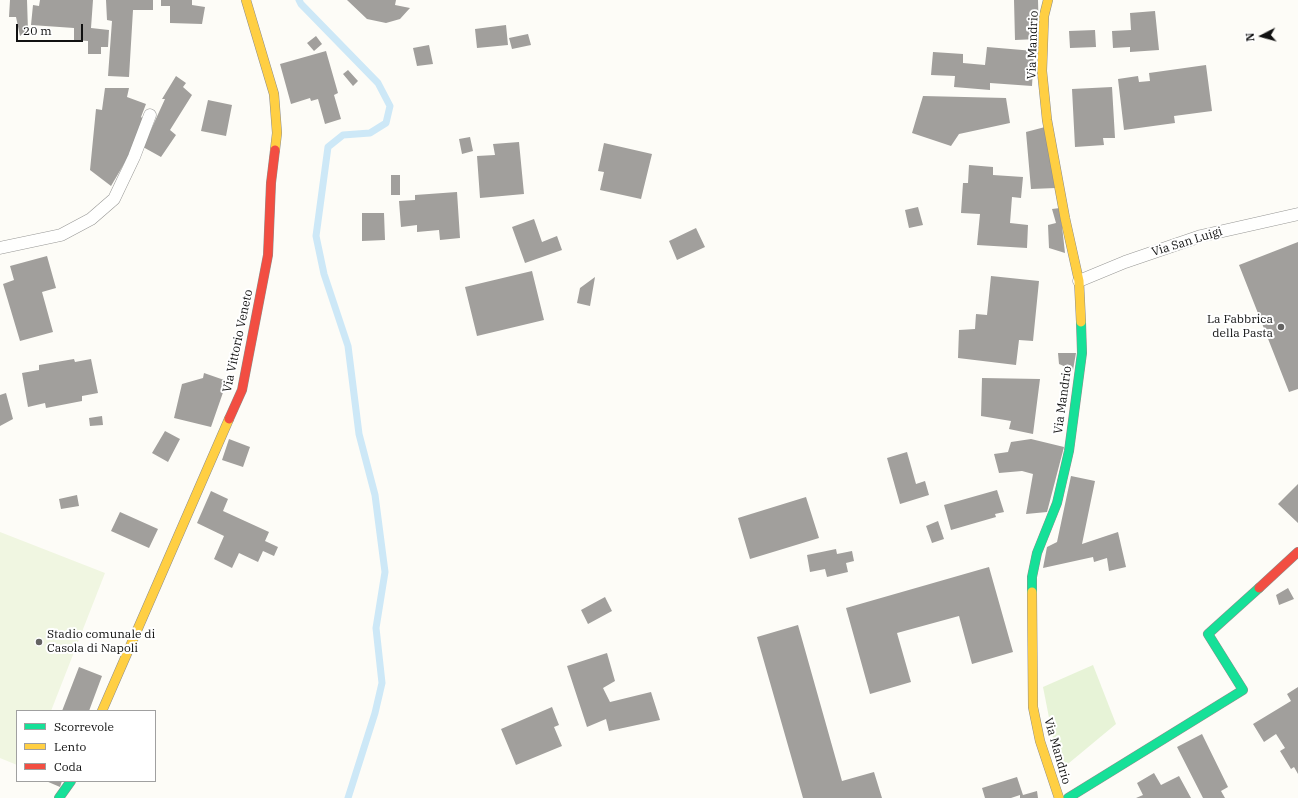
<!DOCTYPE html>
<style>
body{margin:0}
#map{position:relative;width:1298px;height:798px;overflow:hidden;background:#fdfcf7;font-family:"IBM Plex Serif",serif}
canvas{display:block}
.legend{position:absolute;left:16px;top:710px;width:140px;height:72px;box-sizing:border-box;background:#fff;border:1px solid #a0a0a0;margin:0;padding:5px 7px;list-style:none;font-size:12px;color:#111}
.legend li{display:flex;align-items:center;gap:8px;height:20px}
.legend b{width:20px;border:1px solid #a0a0a0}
.north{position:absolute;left:1242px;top:16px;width:40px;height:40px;-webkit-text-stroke:3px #fff;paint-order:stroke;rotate:264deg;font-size:11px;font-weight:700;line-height:16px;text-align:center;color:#111}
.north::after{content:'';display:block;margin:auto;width:14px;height:18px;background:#111;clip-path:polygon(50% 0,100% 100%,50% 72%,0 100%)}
.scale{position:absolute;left:16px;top:24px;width:67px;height:18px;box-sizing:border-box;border:2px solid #111;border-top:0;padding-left:5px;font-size:12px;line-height:14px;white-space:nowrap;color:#111;-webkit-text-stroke:3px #fff;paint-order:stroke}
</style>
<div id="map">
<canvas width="1298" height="798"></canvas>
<ul class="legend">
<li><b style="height:5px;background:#16e098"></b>Scorrevole</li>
<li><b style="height:5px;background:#ffcf43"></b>Lento</li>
<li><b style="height:5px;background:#f24e42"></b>Coda</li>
</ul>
<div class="north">N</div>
<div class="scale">20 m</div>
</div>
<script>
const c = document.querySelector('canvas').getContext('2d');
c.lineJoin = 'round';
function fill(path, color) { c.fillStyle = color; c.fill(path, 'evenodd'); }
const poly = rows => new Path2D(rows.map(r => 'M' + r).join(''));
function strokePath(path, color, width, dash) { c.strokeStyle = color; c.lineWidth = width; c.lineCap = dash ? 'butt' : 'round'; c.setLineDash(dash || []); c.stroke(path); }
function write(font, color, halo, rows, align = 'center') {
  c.font = font + ' "IBM Plex Serif",serif'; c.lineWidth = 4; c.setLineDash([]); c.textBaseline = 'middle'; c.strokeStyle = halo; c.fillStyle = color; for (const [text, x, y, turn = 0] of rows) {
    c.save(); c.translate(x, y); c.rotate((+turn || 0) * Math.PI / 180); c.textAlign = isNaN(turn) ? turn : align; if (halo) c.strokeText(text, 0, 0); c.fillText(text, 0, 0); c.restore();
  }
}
fill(poly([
 [1093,665,1116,724,1063,768,1054,743,1043,687]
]), '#e7f3d7');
fill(poly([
 [0,532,105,573,51,711,17,711,17,765,0,758]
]), '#f0f6e1');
strokePath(poly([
 [299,0,301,4,378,83,390,106,386,123,370,133,343,135,328,147,316,236,324,274,348,346,359,434,375,495,385,572,376,628,382,683,375,713,348,798]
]), '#cde8f7', 7);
fill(poly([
 [10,0,27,0,28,31,20,36,16,17,9,17],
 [40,0,93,0,91,28,109,30,108,47,101,47,101,54,88,54,88,41,74,40,74,28,31,25,33,5,39,6],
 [106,0,153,0,153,10,133,10,129,77,108,76,112,21,107,20],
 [161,0,192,0,192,5,205,7,202,24,170,23,170,6,161,6],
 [347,0,396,0,395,5,410,8,400,19,386,23,367,19],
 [1014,0,1038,0,1039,39,1015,40],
 [1155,11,1159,50,1130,52,1130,47,1113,48,1112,31,1131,30,1130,13],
 [506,25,508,45,477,48,475,29],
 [1095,30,1096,47,1070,48,1069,31],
 [528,34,531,45,512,49,509,38],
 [316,36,322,44,314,51,307,43],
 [429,45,433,64,417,66,413,48],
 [987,47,1034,51,1032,86,990,83,990,90,954,87,955,76,931,75,933,52,963,54,963,63,985,65],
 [326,51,338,93,334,95,341,119,325,124,318,99,311,101,310,98,291,104,280,64],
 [1206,65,1212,111,1174,116,1175,123,1124,130,1118,79,1138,76,1139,82,1150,81,1149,73],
 [348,70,358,81,353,86,343,74],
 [176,76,186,83,183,87,192,95,170,130,176,135,161,157,143,147,165,99,162,99],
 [1112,87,1115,138,1103,138,1104,145,1075,147,1072,89],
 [105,88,129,88,127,97,146,104,141,117,145,120,131,152,111,186,90,170,96,109,102,110],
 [923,96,1006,98,1010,123,959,134,951,146,912,133],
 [208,100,232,105,226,136,201,131],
 [1045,127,1056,188,1031,189,1026,132],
 [470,137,473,151,462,154,459,139],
 [519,142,524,194,480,198,477,156,495,155,493,144],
 [604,143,652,154,641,199,600,190,604,172,598,171],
 [969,165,993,167,993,175,1023,177,1021,198,1012,197,1010,223,1028,225,1027,248,977,245,980,214,961,213,963,183,968,183],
 [391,175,400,175,400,195,391,195],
 [457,192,460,238,440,240,439,230,417,232,417,225,401,227,399,201,415,200,415,195],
 [918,207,923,225,909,228,905,210],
 [1060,208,1065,253,1049,248,1048,225,1056,223,1052,209],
 [362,213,384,213,385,240,362,241],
 [534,219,542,242,557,236,562,250,525,263,512,227],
 [696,228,705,247,677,260,669,241],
 [1298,242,1298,389,1289,392,1239,265],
 [47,256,56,288,42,292,53,332,20,341,3,284,14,280,10,266],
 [532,271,544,320,477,336,465,287],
 [991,276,1039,281,1033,341,1019,340,1016,365,958,358,959,330,975,329,976,314,987,315],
 [595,277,590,306,577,303,580,288],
 [1058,353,1076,353,1073,370,1059,364],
 [74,359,75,362,91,359,98,393,82,396,82,401,46,408,45,403,28,407,22,373,39,370,39,365],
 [204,373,227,381,211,427,174,418,182,384,203,378],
 [982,378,1040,379,1033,434,1009,429,1011,421,981,416],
 [6,393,13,419,0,426,0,395],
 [102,416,103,425,90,426,89,418],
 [165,431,180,439,168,462,152,453],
 [229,439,250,447,243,467,222,460],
 [1031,439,1064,447,1047,512,1026,514,1033,474,1022,471,999,473,994,454,1008,452,1011,442],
 [907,452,916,484,925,481,929,495,900,504,887,458],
 [1071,476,1095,481,1082,544,1118,532,1126,567,1109,571,1107,558,1094,562,1093,557,1043,568,1047,547,1057,542],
 [1298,484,1298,523,1278,504],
 [997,490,1004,512,995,514,996,517,951,530,944,505],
 [211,491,228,499,223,511,269,532,265,541,278,547,274,556,263,551,258,562,239,553,232,568,214,559,224,536,197,523],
 [77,495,79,506,61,509,59,499],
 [806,497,819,538,750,559,738,518],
 [120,512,158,529,149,548,111,531],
 [938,521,944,539,932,543,926,526],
 [836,549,837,554,852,551,854,561,846,563,848,572,827,577,825,569,810,572,807,555],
 [989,567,1013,652,972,664,959,616,897,633,911,682,870,694,846,608],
 [1288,588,1294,599,1279,605,1276,595],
 [605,597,612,611,588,624,581,610],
 [798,625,842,781,874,772,882,798,803,798,757,637],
 [607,653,615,681,603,688,610,702,651,692,660,720,609,731,606,719,587,727,567,666],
 [79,667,102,676,89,711,62,711],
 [1298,687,1298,774,1294,767,1291,769,1280,751,1285,748,1276,734,1264,742,1253,724,1291,701,1287,694],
 [552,707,559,725,554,727,562,746,516,765,501,729],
 [1202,734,1228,787,1221,791,1225,798,1203,798,1177,747],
 [1154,773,1161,785,1179,776,1191,798,1136,798,1143,795,1137,783],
 [1017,777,1023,795,1037,791,1038,798,1020,798,1020,795,1011,798,985,798,982,788],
 [46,781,62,781,60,787]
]), '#a19f9c');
const lane = poly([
 [0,248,61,235,91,219,114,199,134,157,150,115],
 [1079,281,1125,262,1201,236,1298,214]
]);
const fast = poly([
 [1032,592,1032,577,1037,553,1057,503,1069,451,1082,353,1081,322],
 [59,798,71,781],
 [1068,798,1243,690,1208,634,1259,588]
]);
const slow = poly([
 [246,0,274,94,277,133,275,150],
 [1048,0,1044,16,1042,71,1047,120,1065,218,1079,281,1081,322],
 [1032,592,1033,707,1040,741,1059,798],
 [102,711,229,419]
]);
const jam = poly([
 [229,419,242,390,268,255,271,183,275,150],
 [1259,588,1298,552]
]);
strokePath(lane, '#979795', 13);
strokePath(fast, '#8e8d8b', 10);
strokePath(slow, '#8e8d8b', 10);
strokePath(jam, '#8e8d8b', 10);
strokePath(lane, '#fffffe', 12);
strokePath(fast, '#16e098', 9);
strokePath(slow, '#ffcf43', 9);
strokePath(jam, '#f24e42', 9);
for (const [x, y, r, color] of [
 [1281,327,4,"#646362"],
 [39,642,4,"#646362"]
]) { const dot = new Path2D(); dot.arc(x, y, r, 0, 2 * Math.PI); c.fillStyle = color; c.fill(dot); strokePath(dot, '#fff', 1.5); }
write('12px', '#111', '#fff', [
 ["Via Mandrio",1033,45,-88],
 ["Via San Luigi",1187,242,-17],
 ["Via Vittorio Veneto",238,341,-78],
 ["Via Mandrio",1063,400,-82],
 ["Via Mandrio",1057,751,74]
]);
write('12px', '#111', '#fff', [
 ["La Fabbrica",1273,320],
 ["della Pasta",1273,334],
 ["Stadio comunale di",47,635,"left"],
 ["Casola di Napoli",47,649,"left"]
], 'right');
</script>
